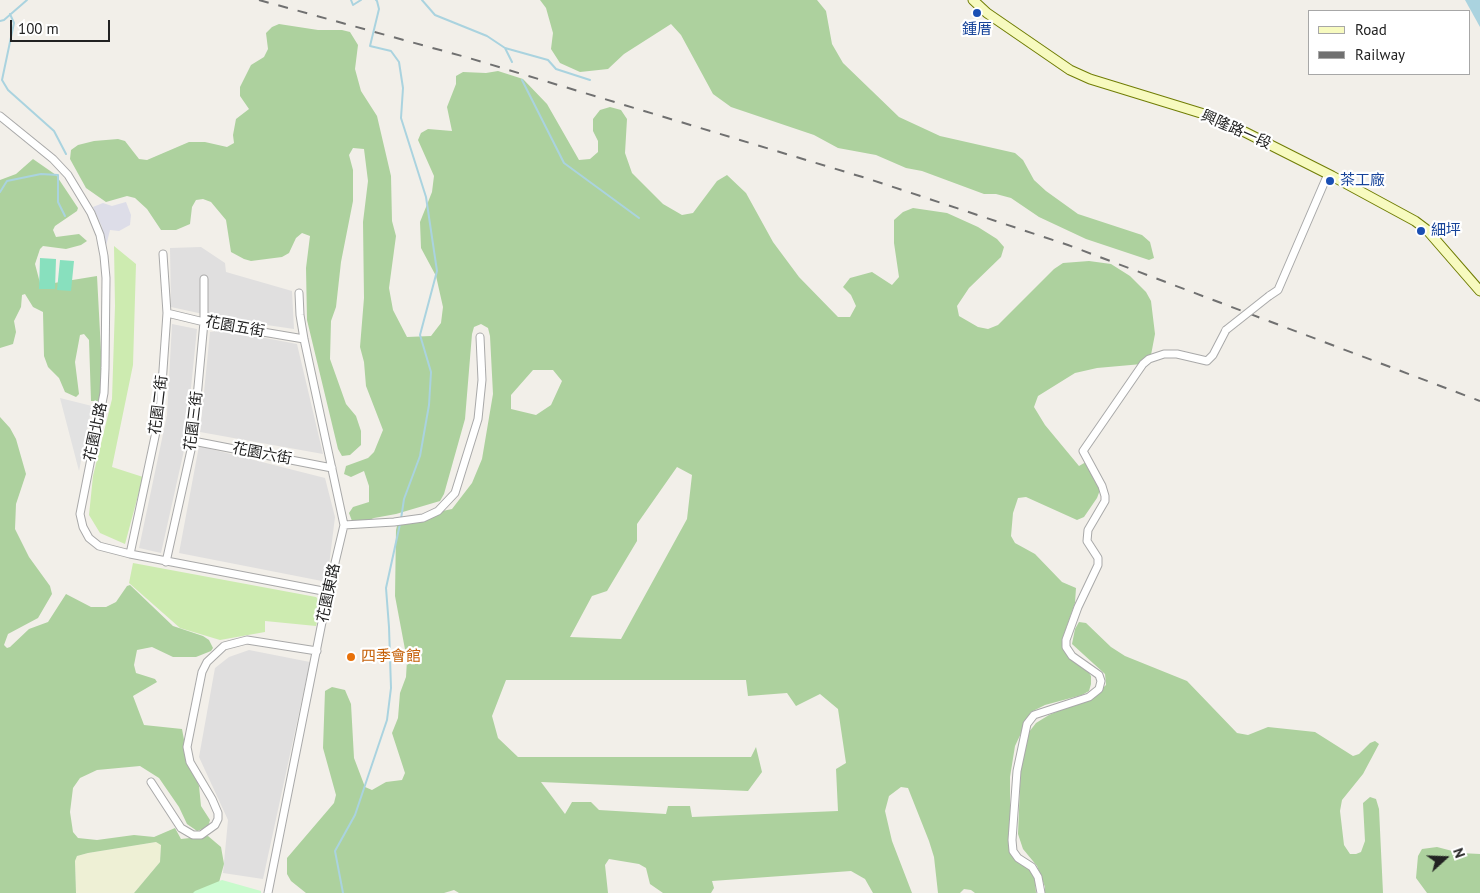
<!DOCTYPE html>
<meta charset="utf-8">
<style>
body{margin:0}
#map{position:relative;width:1480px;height:893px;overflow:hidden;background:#f2efe9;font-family:"PT Sans",sans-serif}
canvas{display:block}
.legend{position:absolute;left:1308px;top:10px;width:162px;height:65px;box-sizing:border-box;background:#fff;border:1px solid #a7a7a7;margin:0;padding:6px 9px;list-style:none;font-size:15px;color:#222}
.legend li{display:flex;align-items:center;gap:10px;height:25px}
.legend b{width:25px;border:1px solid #a7a7a7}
.north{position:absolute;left:1420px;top:833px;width:50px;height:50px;-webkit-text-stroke:4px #fff;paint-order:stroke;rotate:70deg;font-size:14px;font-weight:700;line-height:20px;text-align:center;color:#222}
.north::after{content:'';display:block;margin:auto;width:18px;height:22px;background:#222;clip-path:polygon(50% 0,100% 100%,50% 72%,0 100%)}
.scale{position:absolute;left:10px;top:20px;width:100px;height:22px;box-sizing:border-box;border:2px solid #222;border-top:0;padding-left:6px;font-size:15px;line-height:18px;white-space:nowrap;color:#222;-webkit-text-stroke:4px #fff;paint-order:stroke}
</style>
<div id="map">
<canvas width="1480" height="893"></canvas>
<ul class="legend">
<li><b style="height:6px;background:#f7fabf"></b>Road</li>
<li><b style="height:6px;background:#707070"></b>Railway</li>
</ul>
<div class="north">N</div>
<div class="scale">100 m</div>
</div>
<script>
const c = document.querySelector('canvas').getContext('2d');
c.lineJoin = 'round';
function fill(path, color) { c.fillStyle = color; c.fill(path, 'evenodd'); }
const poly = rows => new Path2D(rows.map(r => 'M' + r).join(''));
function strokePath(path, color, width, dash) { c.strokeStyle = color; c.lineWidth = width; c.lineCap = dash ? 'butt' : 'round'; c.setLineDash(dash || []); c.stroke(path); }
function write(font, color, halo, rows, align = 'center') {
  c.font = font + ' "PT Sans","Noto Sans TC",sans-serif'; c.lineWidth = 4.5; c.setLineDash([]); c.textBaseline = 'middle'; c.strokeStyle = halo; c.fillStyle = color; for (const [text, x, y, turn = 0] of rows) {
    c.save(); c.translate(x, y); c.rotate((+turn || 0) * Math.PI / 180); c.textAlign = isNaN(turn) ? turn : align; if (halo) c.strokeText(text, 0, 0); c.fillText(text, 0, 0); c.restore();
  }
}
fill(poly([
 [201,247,225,263,226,272,292,291,294,329,226,319,171,307,170,248],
 [172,324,197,329,185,446,161,553,139,548,167,415],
 [223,330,297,344,323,454,200,432,210,332],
 [199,446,325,478,335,517,327,582,179,553],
 [249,650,310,662,263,879,223,873,228,820,199,757,215,668,229,657]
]), '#e0dfdf');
fill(poly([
 [156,842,161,844,160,862,134,893,76,893,75,861,77,856,88,853]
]), '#eef0d5');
fill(poly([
 [114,246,136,264,133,365,112,467,143,477,125,544,100,533,89,515,93,476,112,399,115,306],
 [133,563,316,597,322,603,316,626,265,621,265,632,220,640,180,628,129,583]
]), '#cdebb0');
fill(poly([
 [540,0,817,0,826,11,832,44,843,63,899,117,940,136,1015,153,1023,160,1034,180,1046,191,1078,214,1142,235,1150,242,1154,258,1149,260,1086,239,1039,217,1011,198,996,194,984,194,922,171,906,168,876,155,838,148,814,135,731,107,713,94,681,35,671,24,624,54,608,69,580,72,560,63,551,49,553,33,546,8],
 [279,24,318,30,342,30,350,32,358,45,355,69,361,91,377,116,391,176,392,221,396,236,389,288,393,310,407,337,431,336,441,323,443,307,436,276,421,248,420,222,432,192,434,176,418,140,421,133,428,129,452,131,447,107,456,84,456,76,463,72,486,73,498,71,523,79,547,104,579,160,590,159,598,152,598,141,593,131,593,119,600,110,610,107,621,110,627,119,625,153,632,173,663,204,682,215,693,213,717,181,727,175,746,193,773,242,799,277,838,317,850,317,856,306,851,295,843,287,850,278,872,272,892,285,899,277,894,243,894,220,903,212,913,208,947,213,978,227,997,239,1004,247,1001,257,969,288,957,306,959,316,978,327,988,329,998,325,1054,269,1063,263,1089,261,1111,264,1130,276,1146,292,1151,301,1155,334,1151,355,1142,364,1097,368,1075,373,1038,396,1034,407,1045,425,1079,466,1086,462,1092,468,1100,490,1097,498,1084,517,1077,520,1026,497,1018,498,1013,513,1011,536,1015,543,1035,554,1062,582,1076,588,1075,603,1062,640,1064,649,1087,670,1091,676,1091,684,1089,691,1082,695,1045,705,1031,712,1015,746,1010,777,1010,826,1017,855,1028,866,1035,880,1036,893,975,893,971,890,964,889,960,893,938,893,934,857,929,841,908,788,901,787,889,796,885,811,892,841,912,893,873,893,865,879,851,871,712,881,714,888,711,893,663,893,650,884,646,868,639,864,609,859,605,865,608,893,459,893,454,890,444,893,306,893,291,881,287,874,287,858,334,803,336,795,323,748,325,691,332,687,345,690,351,704,354,758,365,787,372,790,386,782,402,780,405,773,392,733,398,718,400,693,406,677,407,660,395,596,396,530,398,522,405,519,452,509,472,483,482,459,493,394,490,336,488,328,481,324,474,327,472,334,465,419,444,494,440,501,396,514,374,518,360,524,352,521,349,513,353,507,369,502,369,486,364,471,351,477,344,474,346,466,368,458,374,452,383,430,366,386,364,362,360,347,364,298,363,222,368,181,364,149,353,148,349,155,353,170,353,201,341,262,336,307,331,321,330,359,346,404,356,416,361,431,361,445,350,455,342,456,338,449,307,320,306,268,310,236,302,233,296,238,289,253,282,257,251,261,244,259,231,252,226,220,211,202,203,199,196,200,192,207,190,224,176,230,161,230,147,209,135,198,127,196,106,202,86,188,70,159,71,150,78,145,94,141,118,139,125,141,139,159,147,160,189,142,205,142,227,147,234,143,233,135,236,119,249,109,240,96,240,87,251,65,264,57,268,49,266,33,272,27],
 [533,370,553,370,562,381,551,405,536,415,511,409,511,395],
 [677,467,692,475,687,519,621,639,570,637,592,596,607,591,637,541,637,524],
 [506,680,746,680,748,696,787,693,796,706,820,694,838,709,846,763,836,769,838,811,692,817,690,806,668,806,666,814,599,810,591,802,572,802,565,814,541,782,748,791,762,772,756,747,751,757,518,757,498,738,492,716],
 [33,159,56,175,78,208,77,211,55,226,53,230,56,237,79,234,87,241,81,245,66,249,43,246,40,249,35,264,40,283,48,284,97,276,103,389,99,401,91,401,89,340,84,334,80,335,75,362,79,394,76,397,65,392,59,378,48,367,44,356,43,312,33,307,25,294,22,295,21,307,14,321,16,332,13,344,0,348,0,180,16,174],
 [0,417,10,428,16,439,26,474,16,504,15,529,29,557,50,586,52,594,38,618,8,634,4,645,7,648,10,647,29,629,48,622,66,594,91,607,106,607,116,602,127,586,130,585,173,626,203,636,209,640,213,648,211,651,196,657,173,657,152,647,137,650,134,665,136,673,155,679,157,682,133,696,144,725,182,729,187,756,199,786,201,806,210,820,208,827,197,831,187,824,179,807,159,778,140,766,97,770,80,778,73,788,70,812,73,832,78,838,97,840,134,835,154,837,175,828,181,839,208,836,221,847,224,864,218,886,202,893,134,893,160,862,161,845,156,842,88,853,77,856,75,861,76,893,0,893],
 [1079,622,1086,623,1111,647,1125,656,1187,681,1237,733,1248,735,1268,727,1315,732,1353,756,1359,754,1370,743,1375,741,1379,744,1363,774,1342,800,1340,811,1344,845,1350,854,1356,854,1361,852,1365,841,1363,803,1370,797,1376,799,1379,809,1383,893,1044,893,1045,887,1037,866,1023,849,1018,834,1021,762,1029,732,1036,723,1049,715,1095,695,1106,685,1105,674,1072,644,1075,629],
 [1437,847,1460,853,1480,854,1480,893,1427,893,1416,878,1418,856,1422,849]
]), '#add19e');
fill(poly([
 [222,880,261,891,261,893,193,893,195,891]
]), '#c8facc');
fill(poly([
 [40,258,56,259,55,289,39,289],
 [60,260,74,261,71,291,57,290]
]), '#88e0be');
fill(poly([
 [60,398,92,406,79,471]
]), '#e2e2e2');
fill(poly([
 [126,202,131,215,130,225,119,231,110,230,106,246,102,227,93,207,103,203,112,206]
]), '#dddde8');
fill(poly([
 [1465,0,1480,0,1480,27]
]), '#aad3df');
strokePath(poly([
 [351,0,353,5,361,0],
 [376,0,377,1,379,9,370,46,391,51,399,62,403,88,401,118,426,197,437,271,420,335,431,372,429,405,420,456,404,499,401,519],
 [422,0,435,15,487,36,505,48,512,62],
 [10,14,14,23,2,80,8,90,54,131,66,154],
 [0,21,4,20,27,0],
 [505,48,548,60,556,69,590,80],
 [522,80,564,163,639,218],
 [0,192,7,181,41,174,58,175,58,202,65,216],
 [343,893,335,851,355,815,387,720,391,688,389,627,386,588,400,524]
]), '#aad3df', 2);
const street = poly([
 [0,116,53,159,68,175,91,213,100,235,104,256,106,278,105,368,104,393,80,514,83,527,89,538,99,546,130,554,328,592],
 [1269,296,1278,290,1328,174],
 [167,313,204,322,304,339],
 [193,441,332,468],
 [344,525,394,522,423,518,438,511,455,493,478,419,482,380,480,337],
 [130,554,160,413,167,313,163,254],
 [166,562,193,441,204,322,204,279],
 [151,782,181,828,193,835,201,835,215,825,218,819,218,813,212,799,190,762,187,747,202,672,207,662,224,646,247,640,317,651],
 [268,893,328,592,344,525,304,339,300,315,299,293],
 [1041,893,1038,877,1032,867,1018,858,1013,851,1012,840,1017,771,1027,724,1034,715,1089,697,1099,689,1101,681,1099,675,1072,656,1066,647,1066,640,1078,607,1098,565,1098,558,1087,541,1088,530,1105,501,1105,496,1102,486,1083,451,1143,364,1149,359,1164,354,1177,354,1207,361,1213,355,1226,330]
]);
const secondary = poly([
 [973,0,987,13,1070,70,1090,79,1217,118,1332,176,1415,221,1427,230,1480,291]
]);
strokePath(street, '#a9a9a9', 9);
strokePath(secondary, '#707d05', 11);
strokePath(street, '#fff', 7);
strokePath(secondary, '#f7fabf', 9);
strokePath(poly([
 [259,0,469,58,869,179,1068,245,1480,401]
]), '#707070', 2, [10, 10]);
const streetBridge = poly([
 [1226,330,1269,296]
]);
strokePath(streetBridge, '#a9a9a9', 9, []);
strokePath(streetBridge, '#fff', 7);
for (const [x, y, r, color] of [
 [977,13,5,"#1a4fb4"],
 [1330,181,5,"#1a4fb4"],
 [1421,231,5,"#1a4fb4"],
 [351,657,5,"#e8710a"]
]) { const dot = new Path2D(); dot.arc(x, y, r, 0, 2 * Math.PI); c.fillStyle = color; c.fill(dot); strokePath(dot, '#fff', 2); }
write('15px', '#164399', '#fff', [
 ["鍾厝",977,30,"center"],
 ["茶工廠",1340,181],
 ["細坪",1431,231]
], 'left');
write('15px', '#222', '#fff', [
 ["興隆路一段",1236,130,24],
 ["花園五街",235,327,10],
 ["花園二街",159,405,-83],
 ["花園三街",194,421,-83],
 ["花園北路",96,432,-78],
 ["花園六街",262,454,11],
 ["花園東路",329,593,-78]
]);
write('15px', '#c56008', '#fff', [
 ["四季會館",361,657]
], 'left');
</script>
